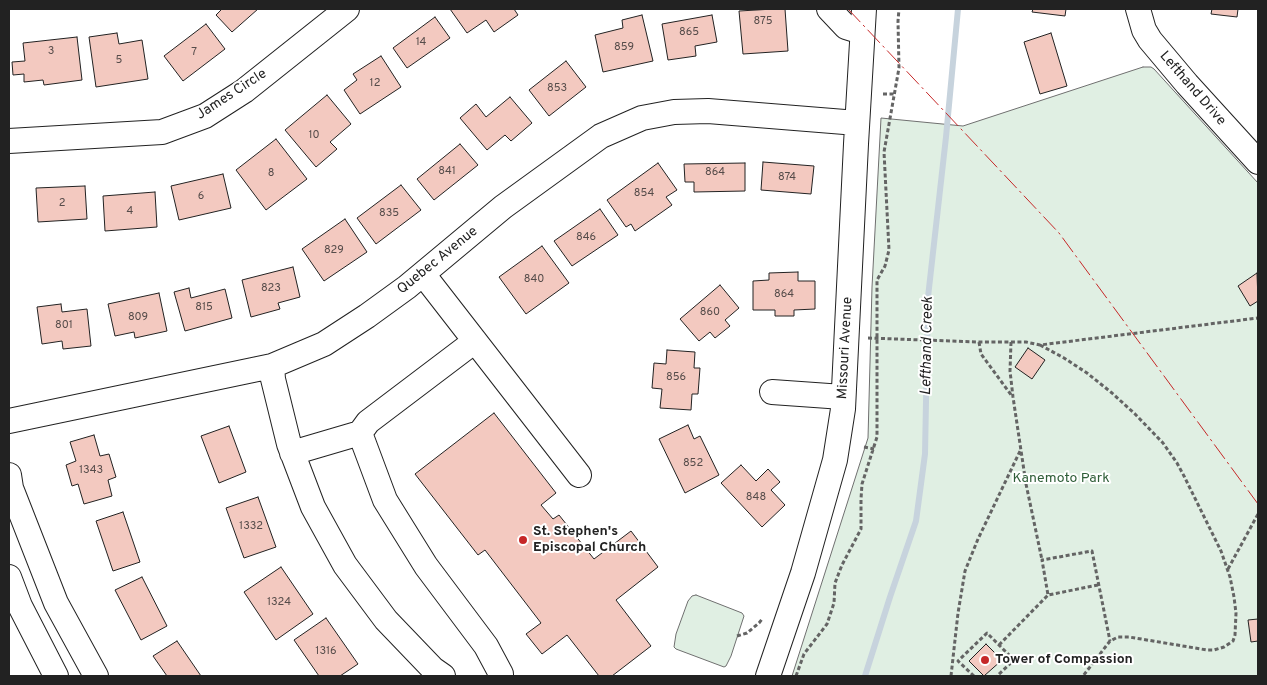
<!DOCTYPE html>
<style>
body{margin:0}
#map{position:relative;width:1267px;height:685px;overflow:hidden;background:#fff;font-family:Overpass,sans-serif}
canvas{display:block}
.frame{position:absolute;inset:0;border:10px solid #222;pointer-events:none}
</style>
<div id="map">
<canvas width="1267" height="685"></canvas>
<div class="frame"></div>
</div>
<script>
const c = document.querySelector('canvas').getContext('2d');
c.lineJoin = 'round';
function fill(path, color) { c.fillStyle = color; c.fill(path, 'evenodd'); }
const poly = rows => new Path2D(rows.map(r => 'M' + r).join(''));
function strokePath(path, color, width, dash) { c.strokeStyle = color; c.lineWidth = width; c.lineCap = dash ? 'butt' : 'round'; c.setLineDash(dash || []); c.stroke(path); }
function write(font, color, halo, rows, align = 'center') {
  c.font = font + ' Overpass,sans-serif'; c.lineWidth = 4; c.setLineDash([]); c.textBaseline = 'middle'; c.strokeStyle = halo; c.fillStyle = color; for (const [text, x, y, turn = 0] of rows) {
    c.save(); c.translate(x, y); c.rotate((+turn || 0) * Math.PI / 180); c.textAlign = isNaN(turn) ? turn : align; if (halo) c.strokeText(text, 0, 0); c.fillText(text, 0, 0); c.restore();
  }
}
const green = poly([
 [1143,67,1151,67,1154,69,1258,183,1258,676,792,676,868,438,872,287,881,118,963,126,1143,67],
 [696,595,742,613,744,616,731,656,726,666,724,667,676,649,674,647,676,634,688,601,692,596,696,595]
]);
fill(green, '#e0efe3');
strokePath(green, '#6f6f6f', 1);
strokePath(poly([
 [865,676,890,597,916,521,925,454,928,297,946,137,958,9]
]), '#c7d3dd', 6);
const building = poly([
 [222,9,258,9,232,32,216,15,222,9],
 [450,9,514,9,518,15,494,32,486,20,467,33,450,9],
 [774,9,785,9,788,51,743,54,739,11,774,9],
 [1033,9,1066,9,1065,16,1032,12,1033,9],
 [1212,9,1238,9,1237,17,1211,14,1212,9],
 [642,15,653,61,603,72,595,35,623,28,622,20,642,15],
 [712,15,717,42,695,46,696,56,668,60,662,24,712,15],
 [435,17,450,38,407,68,393,48,435,17],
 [206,24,225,49,183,81,164,56,206,24],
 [117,33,119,44,142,40,148,79,96,87,89,37,117,33],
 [1051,33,1067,86,1040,94,1024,42,1051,33],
 [77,37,82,80,44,85,43,80,24,82,24,74,13,75,12,62,25,61,23,43,77,37],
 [381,56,401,87,360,114,344,90,357,80,353,74,381,56],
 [566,61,586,87,549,116,529,90,566,61],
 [327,95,351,124,330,142,337,149,316,167,285,130,327,95],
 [510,97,532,123,511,141,505,135,487,150,460,118,476,104,486,117,510,97],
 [276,139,307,179,266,210,236,170,276,139],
 [460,144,478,165,434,200,417,179,460,144],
 [763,162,814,166,811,194,761,190,763,162],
 [658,163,677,190,666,197,672,205,635,231,631,224,626,227,607,200,658,163],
 [745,163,745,191,694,192,694,182,685,182,684,164,745,163],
 [223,174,231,208,179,220,171,186,223,174],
 [401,185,421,210,376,244,357,218,401,185],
 [85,186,87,219,38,222,36,188,85,186],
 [155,192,157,227,105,231,103,196,155,192],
 [600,209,618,235,572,266,554,241,600,209],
 [345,219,367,252,324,281,302,249,345,219],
 [542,246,569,283,526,314,499,277,542,246],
 [293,267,300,297,278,303,280,309,251,317,242,280,293,267],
 [798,272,798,281,815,281,815,309,794,310,794,316,775,316,775,310,753,310,753,281,769,280,769,273,798,272],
 [1257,273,1258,301,1250,306,1238,286,1257,273],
 [720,285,739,308,725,320,730,326,715,338,710,332,699,341,680,319,720,285],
 [189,288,191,298,225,289,232,318,185,331,174,292,189,288],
 [159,293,167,331,135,338,134,332,115,336,108,304,159,293],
 [61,304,62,312,87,309,91,346,63,349,62,341,42,344,37,307,61,304],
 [1028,348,1045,360,1032,379,1015,367,1028,348],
 [667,350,695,352,694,368,700,368,698,394,692,394,691,410,660,408,662,389,652,388,654,363,666,364,667,350],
 [494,413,556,493,541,505,553,519,559,515,594,559,631,531,658,567,616,600,651,646,612,676,599,676,567,635,542,654,526,634,541,623,485,550,478,555,415,474,494,413],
 [688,425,694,439,700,436,719,475,685,493,659,439,688,425],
 [229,426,246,472,219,483,201,436,229,426],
 [94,435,100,456,109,454,116,477,108,480,112,496,84,504,78,484,72,486,66,465,76,461,70,442,94,435],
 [741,465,756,481,768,469,780,482,771,490,785,505,762,527,721,483,741,465],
 [258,497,276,547,244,558,226,508,258,497],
 [123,512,140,562,113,571,96,521,123,512],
 [281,567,313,614,276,640,244,592,281,567],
 [142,577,167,626,141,640,115,590,142,577],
 [326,618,358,664,340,676,319,676,294,640,326,618],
 [1258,619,1258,641,1251,642,1248,620,1258,619],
 [177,641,201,676,167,676,153,656,177,641],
 [986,644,1002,660,984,676,969,661,986,644]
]);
fill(building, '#f3c9c0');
strokePath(building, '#222', 1);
const minor = poly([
 [829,9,846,27,862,32],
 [1138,9,1144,30,1150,40,1187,84,1258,162],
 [9,141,162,132,205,116,244,91,347,9],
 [423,274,579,475],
 [272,366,273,379,289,444,313,507,345,565,386,620,433,669,443,676],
 [772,392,843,397],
 [9,421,272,366,324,344,367,316,407,287,503,207,601,136,642,118,674,112,708,111,857,123],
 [360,433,385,500,426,566,486,646,501,674,501,676],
 [292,453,360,433,368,422,475,341],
 [9,475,11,488,56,603,96,676],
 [9,577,20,606,56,676],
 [768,676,803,573,835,460,843,409,856,144,864,9]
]);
strokePath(minor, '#222', 26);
strokePath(poly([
 [883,94,895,94],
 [868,338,979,342,1026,342,1040,345,1258,318],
 [979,342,981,354,1012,396],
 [1011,342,1010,371,1013,397,1026,484,1042,560],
 [1040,345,1064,358,1087,373,1112,393,1135,414,1163,443,1177,463,1184,476,1221,551,1230,577,1234,597,1236,613,1235,635,1233,641,1224,647,1214,650,1207,650,1129,637,1118,637,1110,641,1083,676],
 [864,447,874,449],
 [1228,569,1258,514],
 [1098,585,1048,595,1042,560,1092,551,1110,641],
 [737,636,747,633,759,623,763,618],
 [999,645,1048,595],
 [796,676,804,654,827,624,834,603,835,583,842,565,861,529,861,499,862,484,877,437,877,280,885,266,889,250,884,152,899,68,898,21,899,9],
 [951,676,958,613,965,571,978,539,1021,449],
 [974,676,958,661,987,633,1014,660,997,676]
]), '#646464', 3, [4, 2.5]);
strokePath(minor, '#fff', 24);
strokePath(poly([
 [848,9,1059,233,1258,504]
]), '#c62828', 1, [18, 4, 2.5, 4]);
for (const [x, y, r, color] of [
 [523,540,5,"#c62828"],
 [985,660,5,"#c62828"]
]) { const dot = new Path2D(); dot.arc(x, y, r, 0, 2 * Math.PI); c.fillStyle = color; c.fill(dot); strokePath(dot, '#fff', 2); }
write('11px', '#564c4a', null, [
 ["875",763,22],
 ["865",689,33],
 ["14",421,43],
 ["859",624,48],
 ["3",51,52],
 ["7",194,53],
 ["5",119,61],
 ["12",375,84],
 ["853",557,89],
 ["10",314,136],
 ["841",447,172],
 ["864",715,173],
 ["8",271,174],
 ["874",787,178],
 ["854",644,194],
 ["6",201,197],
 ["2",62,204],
 ["4",130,212],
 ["835",389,214],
 ["846",586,238],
 ["829",334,251],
 ["840",534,280],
 ["823",271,289],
 ["864",784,295],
 ["815",204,308],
 ["860",710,313],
 ["809",138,318],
 ["801",64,326],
 ["856",676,378],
 ["852",693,464],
 ["1343",91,471],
 ["848",756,498],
 ["1332",251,527],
 ["1324",279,603],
 ["1316",326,652]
]);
write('14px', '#222', '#fff', [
 ["Lefthand Drive",1192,89,49],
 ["James Circle",232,95,-33],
 ["Quebec Avenue",438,261,-39],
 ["Missouri Avenue",846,348,-87]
]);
write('14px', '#2f5e38', '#fff', [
 ["Kanemoto Park",1061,479]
]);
write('bold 14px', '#222', '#fff', [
 ["St. Stephen's",533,532],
 ["Episcopal Church",533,548],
 ["Tower of Compassion",995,660]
], 'left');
write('italic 15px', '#222', '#fff', [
 ["Lefthand Creek",928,346,-89]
]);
</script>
